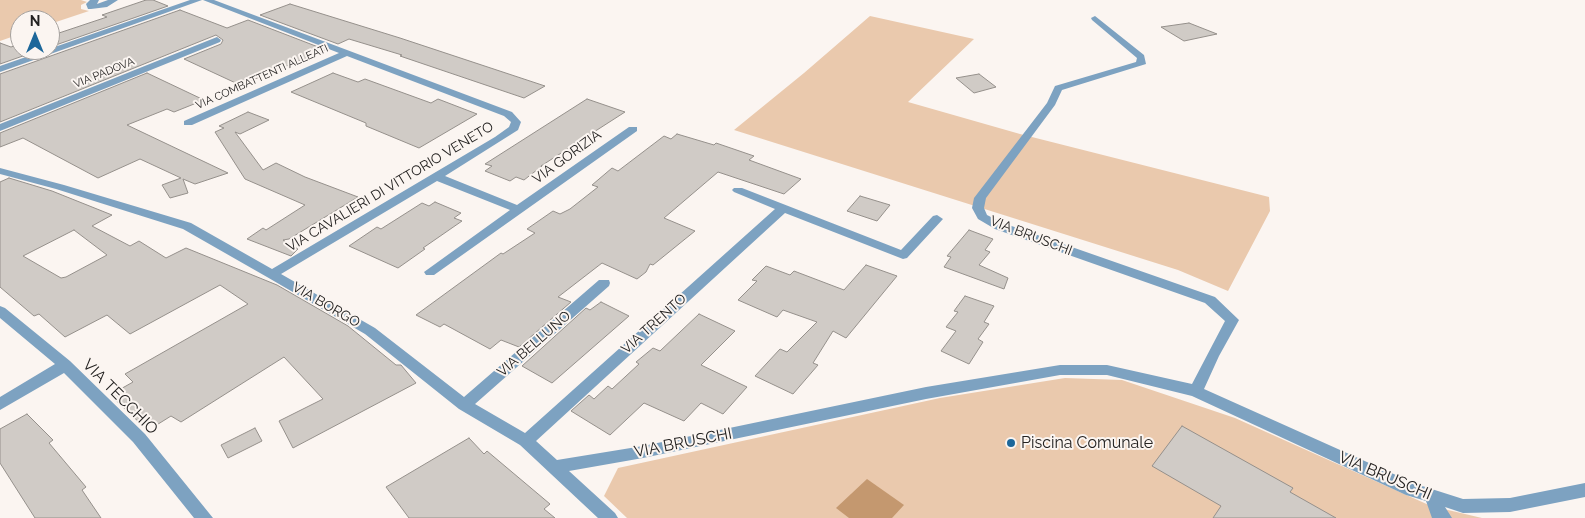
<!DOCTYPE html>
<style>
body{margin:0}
#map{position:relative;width:1585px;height:518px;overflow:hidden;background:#fbf5f1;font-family:Raleway,sans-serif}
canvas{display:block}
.north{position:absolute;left:10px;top:10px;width:50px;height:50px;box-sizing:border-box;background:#fbf5f1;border:1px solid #a5a19e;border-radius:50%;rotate:0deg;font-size:14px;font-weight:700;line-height:20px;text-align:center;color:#242221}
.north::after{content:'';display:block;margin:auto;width:18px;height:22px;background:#1d679a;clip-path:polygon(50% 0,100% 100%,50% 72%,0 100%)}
</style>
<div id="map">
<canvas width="1585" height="518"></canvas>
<div class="north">N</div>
</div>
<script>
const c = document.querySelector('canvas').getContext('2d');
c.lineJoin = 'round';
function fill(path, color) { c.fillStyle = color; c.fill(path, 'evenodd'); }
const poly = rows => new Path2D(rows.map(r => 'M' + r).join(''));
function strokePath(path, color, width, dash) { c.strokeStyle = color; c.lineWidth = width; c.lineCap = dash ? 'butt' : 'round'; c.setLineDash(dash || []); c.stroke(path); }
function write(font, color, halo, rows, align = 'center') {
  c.font = font + ' Raleway,sans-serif'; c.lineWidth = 4; c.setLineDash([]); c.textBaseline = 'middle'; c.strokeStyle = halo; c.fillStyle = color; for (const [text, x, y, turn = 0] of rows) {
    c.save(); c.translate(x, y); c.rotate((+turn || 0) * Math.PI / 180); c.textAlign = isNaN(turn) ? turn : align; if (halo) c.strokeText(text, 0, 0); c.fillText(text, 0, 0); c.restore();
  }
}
fill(poly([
 [0,0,81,0,87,2,81,5,81,9,89,11,50,24,50,20,20,20,20,34,0,41],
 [870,16,974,39,908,102,1020,134,1269,197,1270,211,1228,291,1178,270,734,130,804,73],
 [1065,378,1122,380,1235,418,1431,506,1482,518,627,518,604,496,618,468,940,398]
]), '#eac9ad');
fill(poly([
 [867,479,904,505,892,518,849,518,836,508]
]), '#c4986f');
const building = poly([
 [146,0,153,0,168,6,50,47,50,36,107,17,102,15,146,0],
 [290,4,400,38,545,86,524,98,400,56,402,55,349,39,338,44,260,15,290,4],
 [180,10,227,28,248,20,326,50,240,85,184,59,221,44,223,40,216,35,0,122,0,74,180,10],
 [1189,23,1217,34,1184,41,1161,27,1189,23],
 [0,43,11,47,20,44,20,50,40,50,0,64,0,43],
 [147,73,204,100,174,112,167,109,127,125,228,173,195,184,183,179,188,193,170,198,162,185,181,178,140,159,98,178,23,138,0,147,0,133,147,73],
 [333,73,358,82,365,79,431,103,438,99,477,114,419,148,366,126,366,123,291,92,333,73],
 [979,74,996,87,974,93,956,78,979,74],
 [587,99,625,112,541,166,542,166,524,180,516,177,510,181,485,171,492,166,485,164,587,99],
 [248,112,269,120,240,134,235,132,263,170,276,163,305,177,358,197,289,239,283,240,298,249,291,256,247,239,263,228,266,230,305,205,245,179,215,132,224,128,219,126,248,112],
 [677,134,714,145,716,143,754,156,749,160,801,179,784,194,718,172,664,218,695,231,653,265,650,264,646,272,637,279,602,263,558,297,571,302,519,347,501,340,490,349,444,324,440,327,416,315,501,253,503,254,535,233,527,229,553,211,560,214,570,209,598,187,592,185,612,168,618,171,664,136,671,139,677,134],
 [9,178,52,191,112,215,92,226,130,246,139,241,166,258,186,248,277,285,348,326,396,365,401,365,416,383,293,448,279,421,323,399,284,357,181,422,171,416,155,426,150,418,141,424,110,395,133,382,125,374,248,304,220,285,130,334,107,315,65,337,39,314,34,316,0,287,0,182,9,178],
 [74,230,107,255,66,277,61,278,23,256,74,230],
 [860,196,890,205,877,221,847,211,860,196],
 [435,202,461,213,454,218,462,221,423,248,425,249,398,268,349,246,377,227,381,229,422,203,429,206,435,202],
 [969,230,993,239,985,250,990,252,979,265,1008,278,1004,289,944,267,951,257,947,256,969,230],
 [866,265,897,276,846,338,833,331,813,363,818,365,793,394,755,376,780,349,787,352,817,322,783,310,777,317,738,300,757,281,752,280,766,266,790,275,794,271,844,290,866,265],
 [965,296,994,306,984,322,989,324,978,339,983,342,969,364,941,351,956,331,946,327,958,312,954,311,965,296],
 [601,302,629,316,552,383,522,366,586,308,590,310,601,302],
 [699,314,735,331,701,365,747,387,723,414,701,403,684,421,644,403,610,435,571,411,589,395,594,399,608,386,612,389,639,364,636,362,653,348,660,351,699,314],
 [27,414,53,440,49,443,86,487,82,490,101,518,35,518,0,463,0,429,27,414],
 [1182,426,1293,488,1290,492,1336,518,1213,518,1221,506,1152,466,1182,426],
 [255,428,262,441,228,458,221,445,255,428],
 [469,438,484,454,487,451,550,504,544,509,555,518,409,518,386,487,469,438]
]);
fill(building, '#d0cbc6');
strokePath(building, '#95908b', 1);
fill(poly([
 [90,0,99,0,97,4,108,0,118,0,107,7,91,9,88,9,86,4,90,0],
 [190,0,202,0,0,72,0,66,190,0],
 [203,0,214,0,512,112,521,122,518,130,445,176,517,205,629,127,637,127,637,131,434,275,426,275,424,272,510,210,437,181,281,274,375,328,464,397,599,280,609,280,610,283,609,286,475,404,525,433,775,209,734,192,732,190,734,188,742,188,901,250,933,216,937,215,943,219,907,258,903,259,785,213,536,441,557,460,643,446,926,387,1060,365,1107,365,1192,384,1225,321,1205,303,995,229,978,219,972,208,974,198,1047,103,1055,86,1136,62,1137,58,1092,20,1091,18,1095,16,1144,55,1146,64,1062,90,1055,105,986,198,984,208,987,215,1003,223,1215,297,1239,320,1219,356,1204,389,1416,484,1463,499,1510,498,1585,483,1585,497,1510,512,1463,513,1445,507,1452,518,1432,518,1426,501,1406,495,1192,396,1107,375,1060,375,926,399,643,458,569,471,615,513,618,518,598,518,520,445,459,409,365,334,267,277,183,229,56,189,0,174,0,168,64,185,191,223,272,269,495,137,509,127,511,122,504,116,347,56,192,125,184,125,184,121,339,53,203,0],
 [217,37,221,40,220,42,0,131,0,124,217,37],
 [0,306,5,308,70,361,145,434,213,518,194,518,133,442,64,373,0,410,0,397,55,364,0,318,0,306]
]), '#7da2c1');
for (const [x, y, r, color] of [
 [1011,443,5,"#1d679a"]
]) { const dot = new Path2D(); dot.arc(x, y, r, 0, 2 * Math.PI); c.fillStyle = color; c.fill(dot); strokePath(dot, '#fbf5f1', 2); }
write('11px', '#242221', '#fbf5f1', [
 ["VIA PADOVA",104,73,-22],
 ["VIA COMBATTENTI ALLEATI",262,77,-24]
]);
write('14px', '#242221', '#fbf5f1', [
 ["VIA GORIZIA",567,157,-36],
 ["VIA CAVALIERI DI VITTORIO VENETO",390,187,-31],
 ["VIA BRUSCHI",1031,236,21],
 ["VIA BORGO",326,305,30],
 ["VIA TRENTO",654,324,-42],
 ["VIA BELLUNO",534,344,-41]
]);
write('16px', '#242221', '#fbf5f1', [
 ["VIA TECCHIO",120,397,45],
 ["VIA BRUSCHI",683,443,-11],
 ["VIA BRUSCHI",1385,476,23]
]);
write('16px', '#242221', '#fbf5f1', [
 ["Piscina Comunale",1021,443]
], 'left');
</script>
